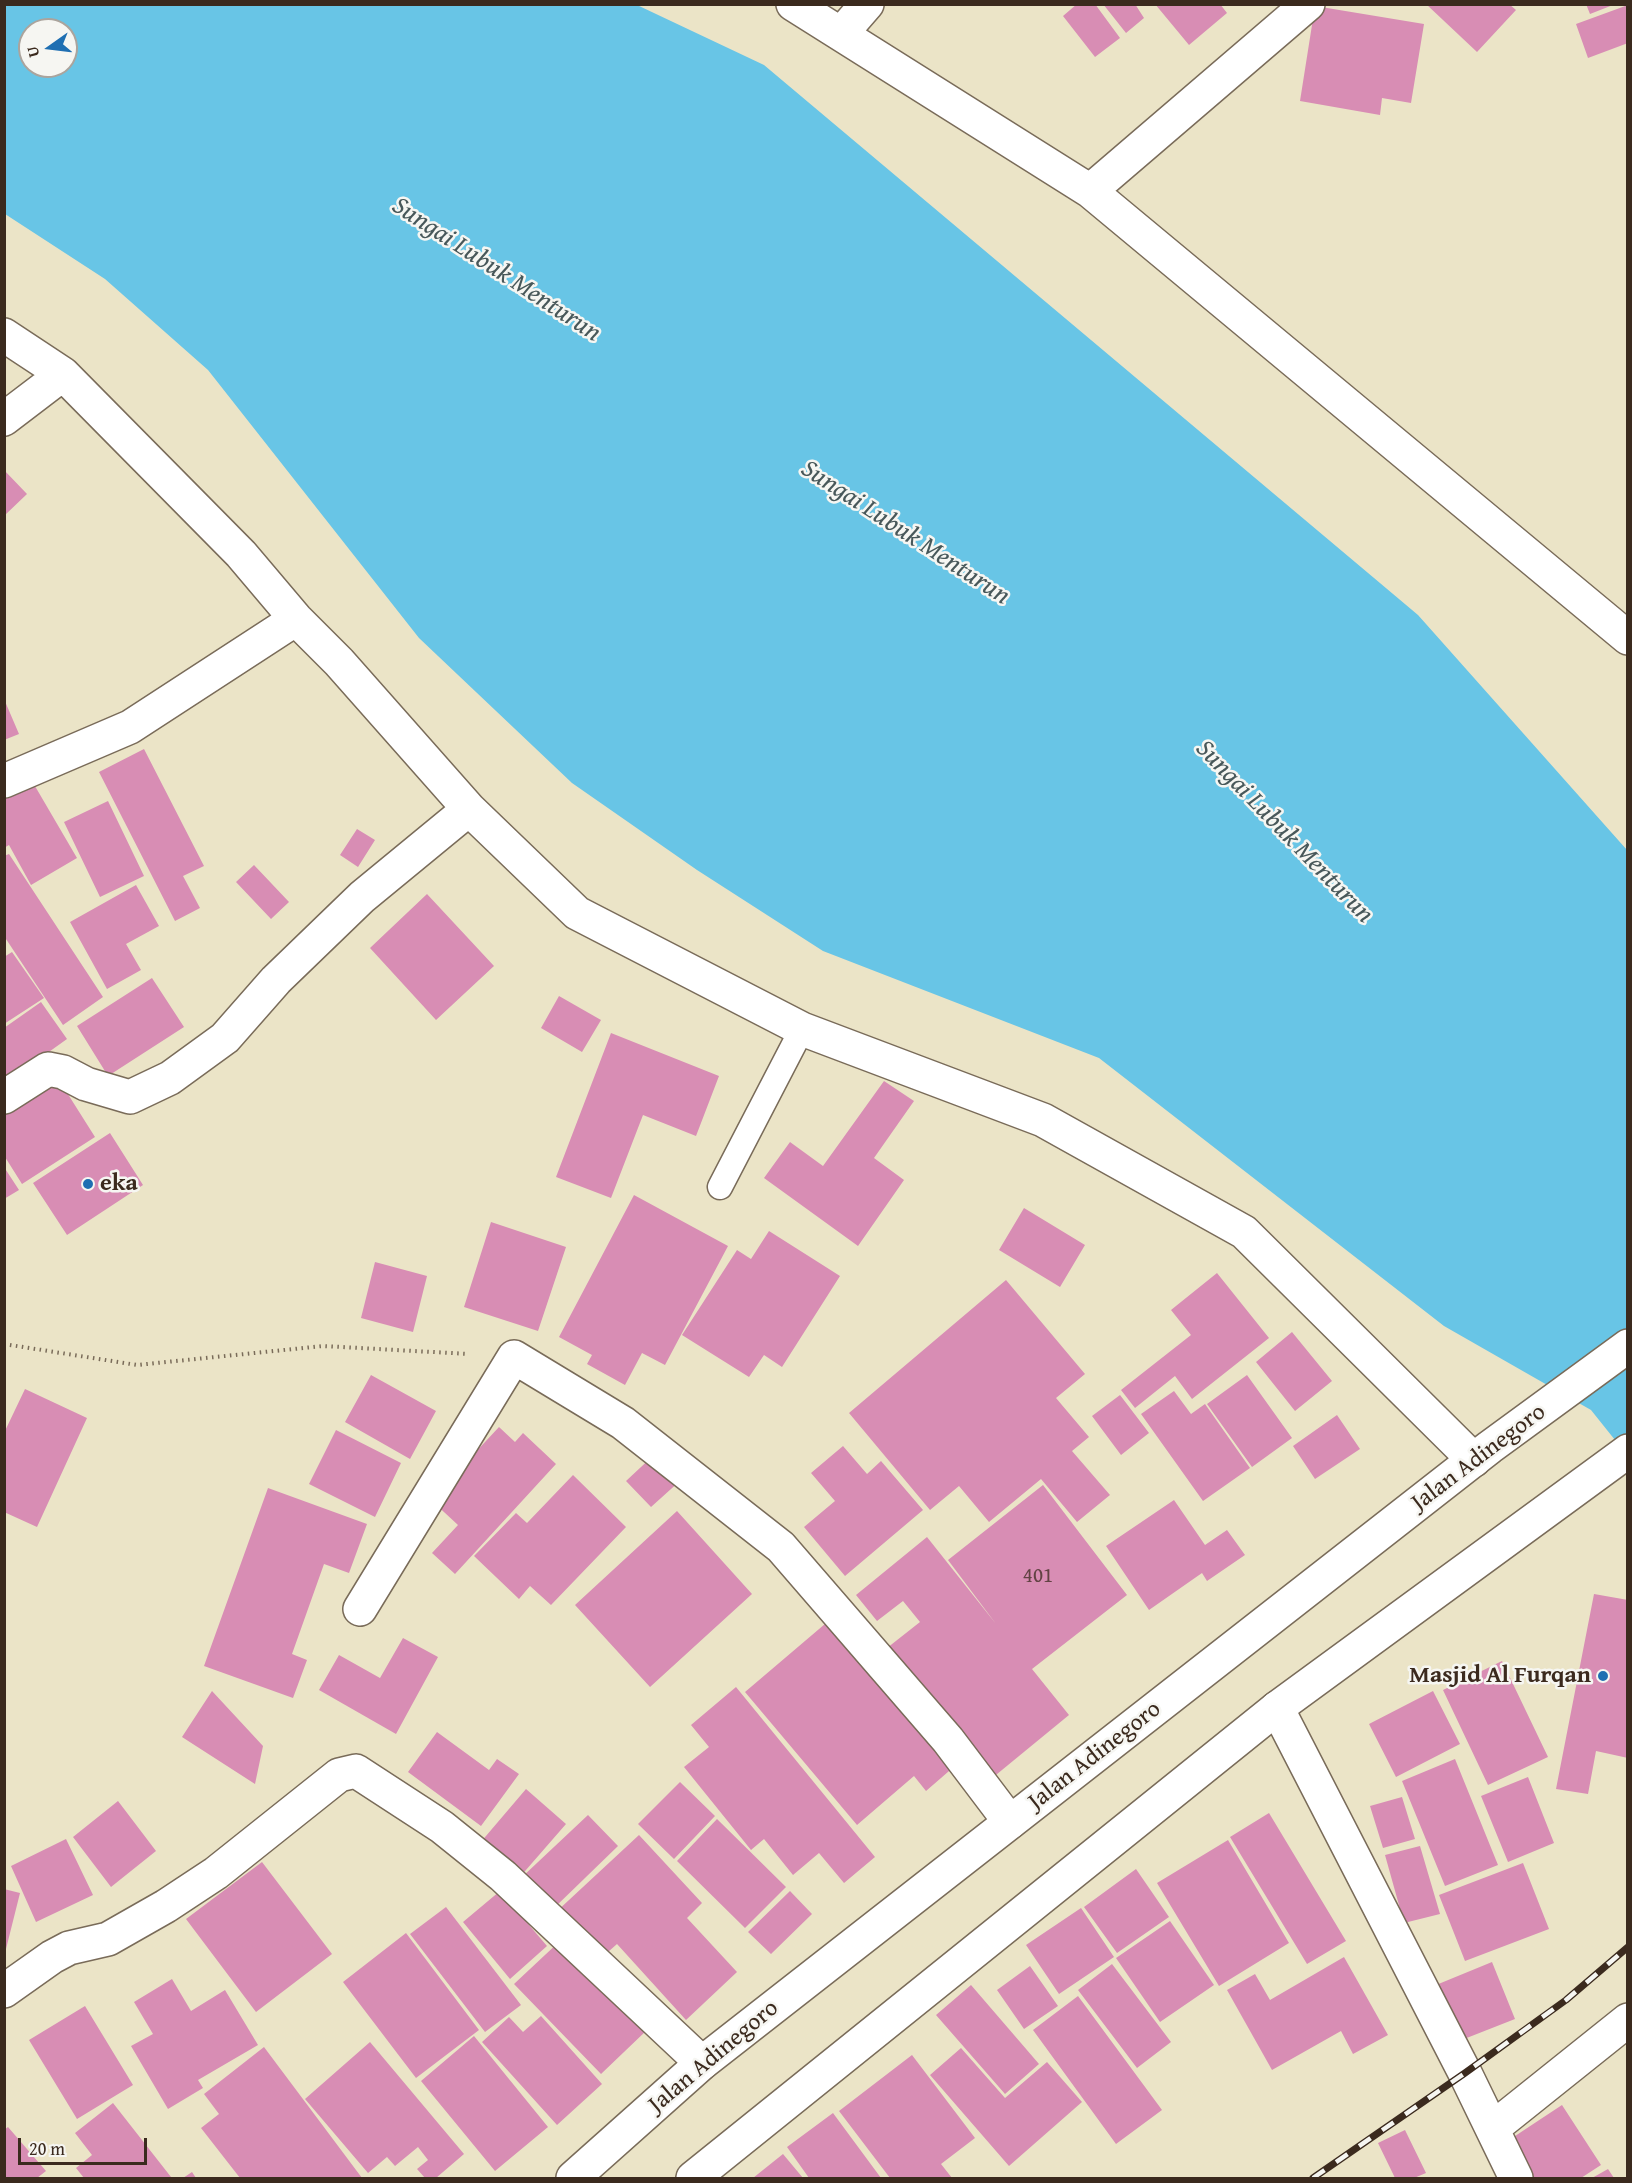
<!DOCTYPE html>
<style>
body{margin:0}
#map{position:relative;width:1632px;height:2183px;overflow:hidden;background:#ebe4c7;font-family:"Gentium Book Plus",serif}
canvas{display:block}
.frame{position:absolute;inset:0;border:6px solid #3b2a1e;pointer-events:none}
.north{position:absolute;left:18px;top:18px;width:60px;height:60px;box-sizing:border-box;background:#f6f6f2;border:2px solid #aba49d;border-radius:50%;rotate:256deg;font-size:16px;font-weight:700;line-height:24px;text-align:center;color:#3b2a1e}
.north::after{content:'';display:block;margin:auto;width:21px;height:27px;background:#1f6fb2;clip-path:polygon(50% 0,100% 100%,50% 72%,0 100%)}
.scale{position:absolute;left:18px;top:2138px;width:129px;height:27px;box-sizing:border-box;border:3px solid #3b2a1e;border-top:0;padding-left:8px;font-size:18px;line-height:21px;white-space:nowrap;color:#3b2a1e;-webkit-text-stroke:4px #f6f6f2;paint-order:stroke}
</style>
<div id="map">
<canvas width="1632" height="2183"></canvas>
<div class="frame"></div>
<div class="north">U</div>
<div class="scale">20 m</div>
</div>
<script>
const c = document.querySelector('canvas').getContext('2d');
c.lineJoin = 'round';
function fill(path, color) { c.fillStyle = color; c.fill(path, 'evenodd'); }
const poly = rows => new Path2D(rows.map(r => 'M' + r).join(''));
function strokePath(path, color, width, dash) { c.strokeStyle = color; c.lineWidth = width; c.lineCap = dash ? 'butt' : 'round'; c.setLineDash(dash || []); c.stroke(path); }
function write(font, color, halo, rows, align = 'center') {
  c.font = font + ' "Gentium Book Plus",serif'; c.lineWidth = 5; c.setLineDash([]); c.textBaseline = 'middle'; c.strokeStyle = halo; c.fillStyle = color; for (const [text, x, y, turn = 0] of rows) {
    c.save(); c.translate(x, y); c.rotate((+turn || 0) * Math.PI / 180); c.textAlign = isNaN(turn) ? turn : align; if (halo) c.strokeText(text, 0, 0); c.fillText(text, 0, 0); c.restore();
  }
}
fill(poly([
 [4,5,637,5,764,65,1418,615,1627,850,1627,1455,1591,1410,1444,1326,1099,1058,823,951,697,870,572,783,419,638,208,370,105,279,5,214],
 [30,30,66,30,66,66,30,66]
]), '#68c5e6');
fill(poly([
 [1077,4,1095,4,1120,38,1095,57,1063,16],
 [1103,4,1135,4,1144,18,1126,33],
 [1155,4,1220,4,1227,13,1189,45],
 [1426,4,1509,4,1516,10,1477,52],
 [1586,4,1613,4,1613,5,1590,14],
 [1628,5,1628,43,1588,58,1576,24],
 [1315,6,1424,24,1411,103,1382,98,1380,115,1300,101],
 [4,470,27,494,4,516],
 [4,699,19,734,4,740],
 [144,749,204,866,183,876,200,908,175,921,99,772],
 [32,781,77,858,31,885,9,845,4,848,4,797],
 [108,801,144,876,100,897,64,822],
 [357,829,375,840,358,867,340,855],
 [9,854,103,997,63,1025,4,936,4,856],
 [254,865,289,902,271,919,236,882],
 [136,885,159,926,126,944,141,970,107,989,70,922],
 [427,894,494,966,436,1020,370,948],
 [12,952,44,998,4,1024,4,957],
 [152,978,184,1027,108,1076,77,1026],
 [559,996,601,1020,582,1052,541,1028],
 [41,1002,67,1039,4,1084,4,1028],
 [611,1033,719,1076,696,1136,643,1115,611,1198,556,1177],
 [59,1080,95,1137,22,1184,5,1157,5,1115],
 [884,1081,914,1101,874,1158,904,1180,858,1246,764,1178,790,1142,823,1166],
 [110,1133,143,1185,67,1235,33,1183],
 [4,1167,19,1190,4,1199],
 [634,1195,728,1246,665,1365,642,1353,625,1385,587,1364,592,1355,559,1337],
 [1024,1208,1085,1245,1060,1287,999,1250],
 [491,1222,566,1247,538,1331,464,1307],
 [769,1231,840,1276,782,1367,764,1355,749,1377,682,1335,737,1250,751,1259],
 [375,1262,427,1276,413,1332,361,1318],
 [1217,1273,1269,1338,1192,1399,1175,1376,1135,1408,1121,1390,1191,1335,1171,1310],
 [1006,1280,1085,1374,1056,1398,1089,1437,1072,1451,1110,1495,1077,1522,1041,1479,989,1522,959,1486,930,1510,849,1413],
 [1292,1332,1332,1381,1295,1411,1256,1362],
 [371,1375,436,1411,410,1459,345,1422],
 [1247,1375,1292,1438,1252,1467,1207,1404],
 [25,1389,87,1418,37,1527,4,1512,4,1433],
 [1174,1391,1191,1414,1205,1404,1250,1468,1203,1501,1141,1414],
 [1120,1395,1149,1433,1121,1455,1092,1416],
 [1337,1415,1360,1449,1315,1479,1293,1446],
 [499,1427,515,1442,523,1433,556,1464,455,1574,432,1553,458,1525,431,1500],
 [336,1430,401,1463,375,1517,309,1484],
 [843,1446,867,1474,881,1461,923,1510,845,1576,804,1527,835,1501,811,1473],
 [656,1453,681,1480,651,1507,626,1481],
 [573,1475,626,1527,551,1605,530,1586,519,1599,474,1556,516,1513,527,1523],
 [1043,1485,1127,1595,1032,1669,1069,1715,991,1779,887,1648,920,1622,903,1601,877,1621,856,1595,927,1537,996,1624,948,1560],
 [268,1488,367,1524,349,1573,324,1564,292,1654,307,1660,293,1698,204,1666],
 [1174,1500,1205,1545,1227,1530,1245,1555,1207,1581,1202,1573,1149,1610,1106,1546],
 [677,1511,752,1594,650,1687,575,1605],
 [1594,1594,1628,1600,1628,1758,1596,1751,1588,1794,1556,1789],
 [832,1618,956,1765,926,1791,914,1776,857,1825,745,1692],
 [403,1638,438,1657,396,1734,319,1690,339,1655,380,1678],
 [1502,1661,1548,1757,1488,1785,1443,1690],
 [736,1687,875,1857,844,1883,819,1853,793,1875,764,1839,751,1850,684,1767,709,1747,691,1725],
 [212,1691,263,1746,255,1784,182,1737],
 [1433,1691,1460,1744,1396,1777,1369,1724],
 [437,1732,489,1770,497,1759,519,1774,481,1826,408,1772],
 [1455,1759,1498,1865,1445,1886,1402,1781],
 [1528,1777,1554,1843,1508,1862,1481,1796],
 [680,1782,715,1816,674,1859,638,1824],
 [526,1789,566,1824,519,1878,480,1843],
 [1402,1797,1415,1839,1383,1848,1370,1806],
 [118,1801,156,1851,111,1887,73,1837],
 [1269,1813,1346,1941,1307,1964,1230,1837],
 [588,1815,618,1846,552,1910,521,1878],
 [717,1819,786,1887,745,1928,677,1861],
 [639,1835,702,1903,687,1918,737,1972,686,2020,617,1944,599,1960,555,1913],
 [66,1839,93,1895,36,1922,11,1866],
 [1228,1840,1289,1943,1219,1986,1157,1883],
 [1420,1846,1440,1914,1404,1923,1385,1855],
 [262,1862,332,1954,256,2012,186,1919],
 [1523,1863,1549,1929,1465,1961,1439,1895],
 [1136,1869,1169,1917,1117,1953,1084,1907],
 [4,1889,20,1893,5,1953,4,1953],
 [500,1891,547,1946,510,1979,463,1922],
 [790,1891,812,1914,771,1954,748,1932],
 [446,1907,521,2005,485,2032,410,1934],
 [1081,1908,1114,1957,1059,1994,1026,1945],
 [1170,1921,1214,1985,1160,2022,1116,1958],
 [406,1933,479,2030,416,2078,343,1982],
 [561,1940,647,2030,601,2074,514,1984],
 [1344,1957,1388,2035,1353,2054,1341,2031,1272,2070,1227,1990,1255,1974,1270,2000],
 [1492,1962,1515,2019,1459,2041,1436,1985],
 [1112,1964,1171,2042,1137,2068,1078,1990],
 [1030,1966,1058,2006,1024,2029,997,1990],
 [172,1979,191,2011,225,1990,258,2045,198,2080,203,2088,168,2109,131,2046,153,2034,134,2002],
 [971,1985,1039,2064,1005,2094,936,2015],
 [1078,1996,1162,2110,1116,2144,1033,2030],
 [85,2006,133,2085,77,2119,29,2040],
 [541,2016,602,2084,557,2125,482,2042,509,2017,523,2032],
 [474,2036,548,2127,495,2171,421,2081],
 [370,2042,464,2154,436,2178,425,2178,417,2169,428,2160,418,2147,395,2166,387,2157,368,2173,305,2099],
 [264,2047,362,2178,240,2178,201,2128,219,2114,204,2094],
 [961,2048,1005,2098,1047,2062,1082,2102,1009,2166,930,2075],
 [912,2055,975,2138,941,2164,952,2178,890,2178,839,2111],
 [113,2103,171,2177,170,2178,84,2178,76,2168,92,2155,75,2133],
 [1562,2105,1601,2165,1581,2178,1530,2178,1506,2142],
 [833,2113,881,2178,809,2178,787,2147],
 [8,2127,46,2171,37,2178,4,2178,4,2130],
 [1405,2130,1426,2173,1414,2178,1395,2178,1378,2143],
 [783,2154,803,2178,753,2178],
 [1608,2169,1614,2178,1592,2178],
 [192,2172,196,2178,183,2178]
]), '#d88db4');
const lane = poly([
 [720,1187,802,1029]
]);
const street = poly([
 [793,4,1090,191,1628,638],
 [841,34,867,4],
 [1090,191,1308,4],
 [4,335,63,374],
 [4,419,63,374,241,554,296,619,339,662,469,809,577,913,802,1029,1043,1120,1244,1232,1474,1460],
 [4,781,130,727,296,619],
 [4,1097,48,1069,63,1072,86,1084,130,1097,170,1078,225,1038,276,980,362,897,469,809],
 [360,1609,514,1357,623,1423,781,1547,948,1740,1010,1822],
 [1277,1708,1465,2073,1516,2178],
 [4,1991,52,1957,69,1948,108,1939,166,1906,216,1873,339,1775,356,1771,442,1827,503,1876,702,2063],
 [1493,2128,1628,2020]
]);
const highway = poly([
 [573,2178,702,2063,1490,1447,1628,1346],
 [693,2178,1277,1708,1628,1451]
]);
strokePath(lane, '#796b59', 27);
strokePath(street, '#796b59', 36);
strokePath(highway, '#796b59', 36);
strokePath(poly([
 [4,1344,137,1365,323,1346,469,1354]
]), '#796b59', 4, [1.5, 4.5]);
strokePath(lane, '#fff', 24);
strokePath(street, '#fff', 33);
strokePath(highway, '#fff', 33);
const rail = poly([
 [1313,2178,1465,2073,1566,2000,1628,1947]
]);
strokePath(rail, '#3b2a1e', 7);
strokePath(rail, '#f6f6f2', 4.5, [14]);
for (const [x, y, r, color] of [
 [88,1184,6,"#1f6fb2"],
 [1603,1676,6,"#1f6fb2"]
]) { const dot = new Path2D(); dot.arc(x, y, r, 0, 2 * Math.PI); c.fillStyle = color; c.fill(dot); strokePath(dot, '#f6f6f2', 2); }
write('21px', '#624344', null, [
 ["401",1038,1577]
]);
write('bold 24px', '#3b2a1e', '#f6f6f2', [
 ["eka",100,1184],
 ["Masjid Al Furqan",1591,1676,"right"]
], 'left');
write('24px', '#3b2a1e', '#f6f6f2', [
 ["Jalan Adinegoro",1479,1458,-37],
 ["Jalan Adinegoro",1095,1756,-38],
 ["Jalan Adinegoro",714,2057,-40]
]);
write('italic 26px', '#48585a', '#f6f6f2', [
 ["Sungai Lubuk Menturun",496,270,33],
 ["Sungai Lubuk Menturun",905,533,33],
 ["Sungai Lubuk Menturun",1284,832,46]
]);
</script>
